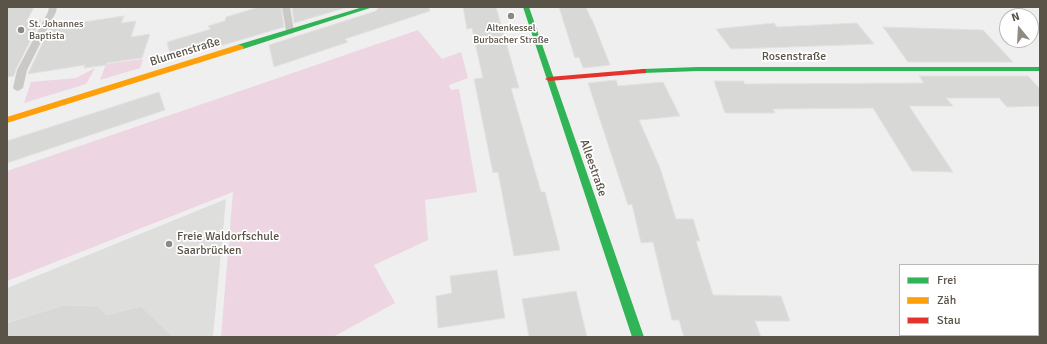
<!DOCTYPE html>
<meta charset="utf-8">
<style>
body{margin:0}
#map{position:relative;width:1047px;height:344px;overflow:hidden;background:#efefef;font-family:Signika,sans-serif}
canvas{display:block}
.frame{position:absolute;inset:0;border:8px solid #5a5347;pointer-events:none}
.legend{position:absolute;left:899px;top:264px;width:140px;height:72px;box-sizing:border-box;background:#fff;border:1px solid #bdbab5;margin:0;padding:5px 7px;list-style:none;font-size:12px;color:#5a5347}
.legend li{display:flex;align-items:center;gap:8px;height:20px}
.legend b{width:20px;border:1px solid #bdbab5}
.north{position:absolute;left:999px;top:8px;width:40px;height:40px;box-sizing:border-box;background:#fff;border:1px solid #bdbab5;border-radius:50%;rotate:342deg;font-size:11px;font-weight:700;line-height:16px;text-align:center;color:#5a5347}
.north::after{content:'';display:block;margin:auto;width:14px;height:18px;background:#8e8a82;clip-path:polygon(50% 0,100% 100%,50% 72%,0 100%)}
</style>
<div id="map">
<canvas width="1047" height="344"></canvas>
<div class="frame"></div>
<ul class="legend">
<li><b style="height:5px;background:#30b455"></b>Frei</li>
<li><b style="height:5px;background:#ff9f0a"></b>Zäh</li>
<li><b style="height:5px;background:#e5322d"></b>Stau</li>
</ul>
<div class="north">N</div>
</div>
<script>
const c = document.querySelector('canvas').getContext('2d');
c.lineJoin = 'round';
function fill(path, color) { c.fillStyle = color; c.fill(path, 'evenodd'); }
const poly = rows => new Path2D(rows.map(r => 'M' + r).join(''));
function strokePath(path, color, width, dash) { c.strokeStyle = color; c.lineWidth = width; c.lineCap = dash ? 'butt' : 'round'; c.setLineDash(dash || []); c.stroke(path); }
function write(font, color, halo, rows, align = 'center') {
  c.font = font + ' Signika,sans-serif'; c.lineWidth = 3.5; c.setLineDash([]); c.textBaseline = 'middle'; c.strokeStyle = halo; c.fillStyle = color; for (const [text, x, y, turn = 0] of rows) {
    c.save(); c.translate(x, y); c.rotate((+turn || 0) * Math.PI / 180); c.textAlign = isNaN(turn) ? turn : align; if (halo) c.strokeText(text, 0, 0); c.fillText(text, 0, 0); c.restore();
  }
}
fill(poly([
 [226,199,213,337,7,337,7,288]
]), '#dedfdd');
fill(poly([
 [418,30,442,59,461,52,468,78,449,85,451,90,459,89,477,192,425,200,428,240,374,265,395,303,333,337,221,337,233,192,7,281,7,171],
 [143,59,140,68,100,80,106,64],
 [95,68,86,84,24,103,31,82,76,78]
]), '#edd5e1');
const building = poly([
 [7,7,34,7,26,22,41,20,16,69,14,76,7,77,7,7],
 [259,7,281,7,284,27,213,48,170,54,167,42,211,29,208,26,225,21,226,17,259,7],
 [292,7,348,7,294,23,292,7],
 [379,7,429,7,430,11,345,39,348,42,274,67,269,45,376,11,379,7],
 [463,7,496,7,519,88,511,88,541,192,545,192,560,250,514,256,498,172,493,173,474,79,483,78,477,52,472,28,467,29,463,7],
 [559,7,586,7,591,19,592,19,610,65,583,68,579,57,575,58,559,7],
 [124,16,121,23,136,21,131,37,150,34,142,58,107,63,106,65,84,68,85,65,28,74,50,27,124,16],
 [774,23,777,27,857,23,874,44,731,49,716,29,774,23],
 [883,27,983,30,1013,62,908,62,883,27],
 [919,76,1028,76,1040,89,1040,106,1007,107,999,98,946,98,953,106,909,106,953,172,912,171,873,108,773,109,775,113,725,113,714,81,744,81,744,84,924,83,919,76],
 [616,80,618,86,663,82,680,116,639,120,660,168,676,219,693,219,700,241,696,241,713,295,781,296,790,321,755,321,761,337,684,337,679,320,672,320,653,242,641,243,632,204,628,205,588,83,616,80],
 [159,92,165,110,7,163,7,141,159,92],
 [497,270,505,318,438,328,436,296,452,293,450,276,497,270],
 [576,291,587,337,529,337,522,299,576,291],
 [64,305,98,306,106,315,141,306,173,337,7,337,7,323,64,305]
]);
fill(building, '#d8d8d7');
strokePath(building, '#e2e1e0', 1);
fill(poly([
 [49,7,57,7,56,12,27,70,23,88,18,91,15,90,13,88,17,70,48,12,49,7],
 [282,7,290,7,294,31,293,33,290,34,286,31,282,7]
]), '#cbc9c6');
fill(poly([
 [363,7,373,7,243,49,240,49,236,47,237,45,363,7],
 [523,7,529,7,644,337,632,337,523,7],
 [698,67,1040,67,1040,71,698,71,643,73,639,71,643,69,698,67]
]), '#30b455');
fill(poly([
 [237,45,240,45,244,47,243,49,7,123,7,117,237,45]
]), '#ff9f0a');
fill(poly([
 [643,69,646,69,646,73,549,81,545,79,549,77,643,69]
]), '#e5322d');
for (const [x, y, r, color] of [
 [511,16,4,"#8e8a82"],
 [21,30,4,"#8e8a82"],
 [169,244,4,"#8e8a82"]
]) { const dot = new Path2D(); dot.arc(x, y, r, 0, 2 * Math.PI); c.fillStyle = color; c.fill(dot); strokePath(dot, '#fff', 1.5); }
write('10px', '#5a5347', '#fff', [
 ["St. Johannes",29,24],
 ["Baptista",29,36],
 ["Altenkessel",511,28,"center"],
 ["Burbacher Straße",511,40,"center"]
], 'left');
write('12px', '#5a5347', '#fff', [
 ["Blumenstraße",185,52,-17],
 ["Rosenstraße",794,57],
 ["Alleestraße",593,168,71]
]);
write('12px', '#5a5347', '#fff', [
 ["Freie Waldorfschule",177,237],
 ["Saarbrücken",177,251]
], 'left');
</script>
